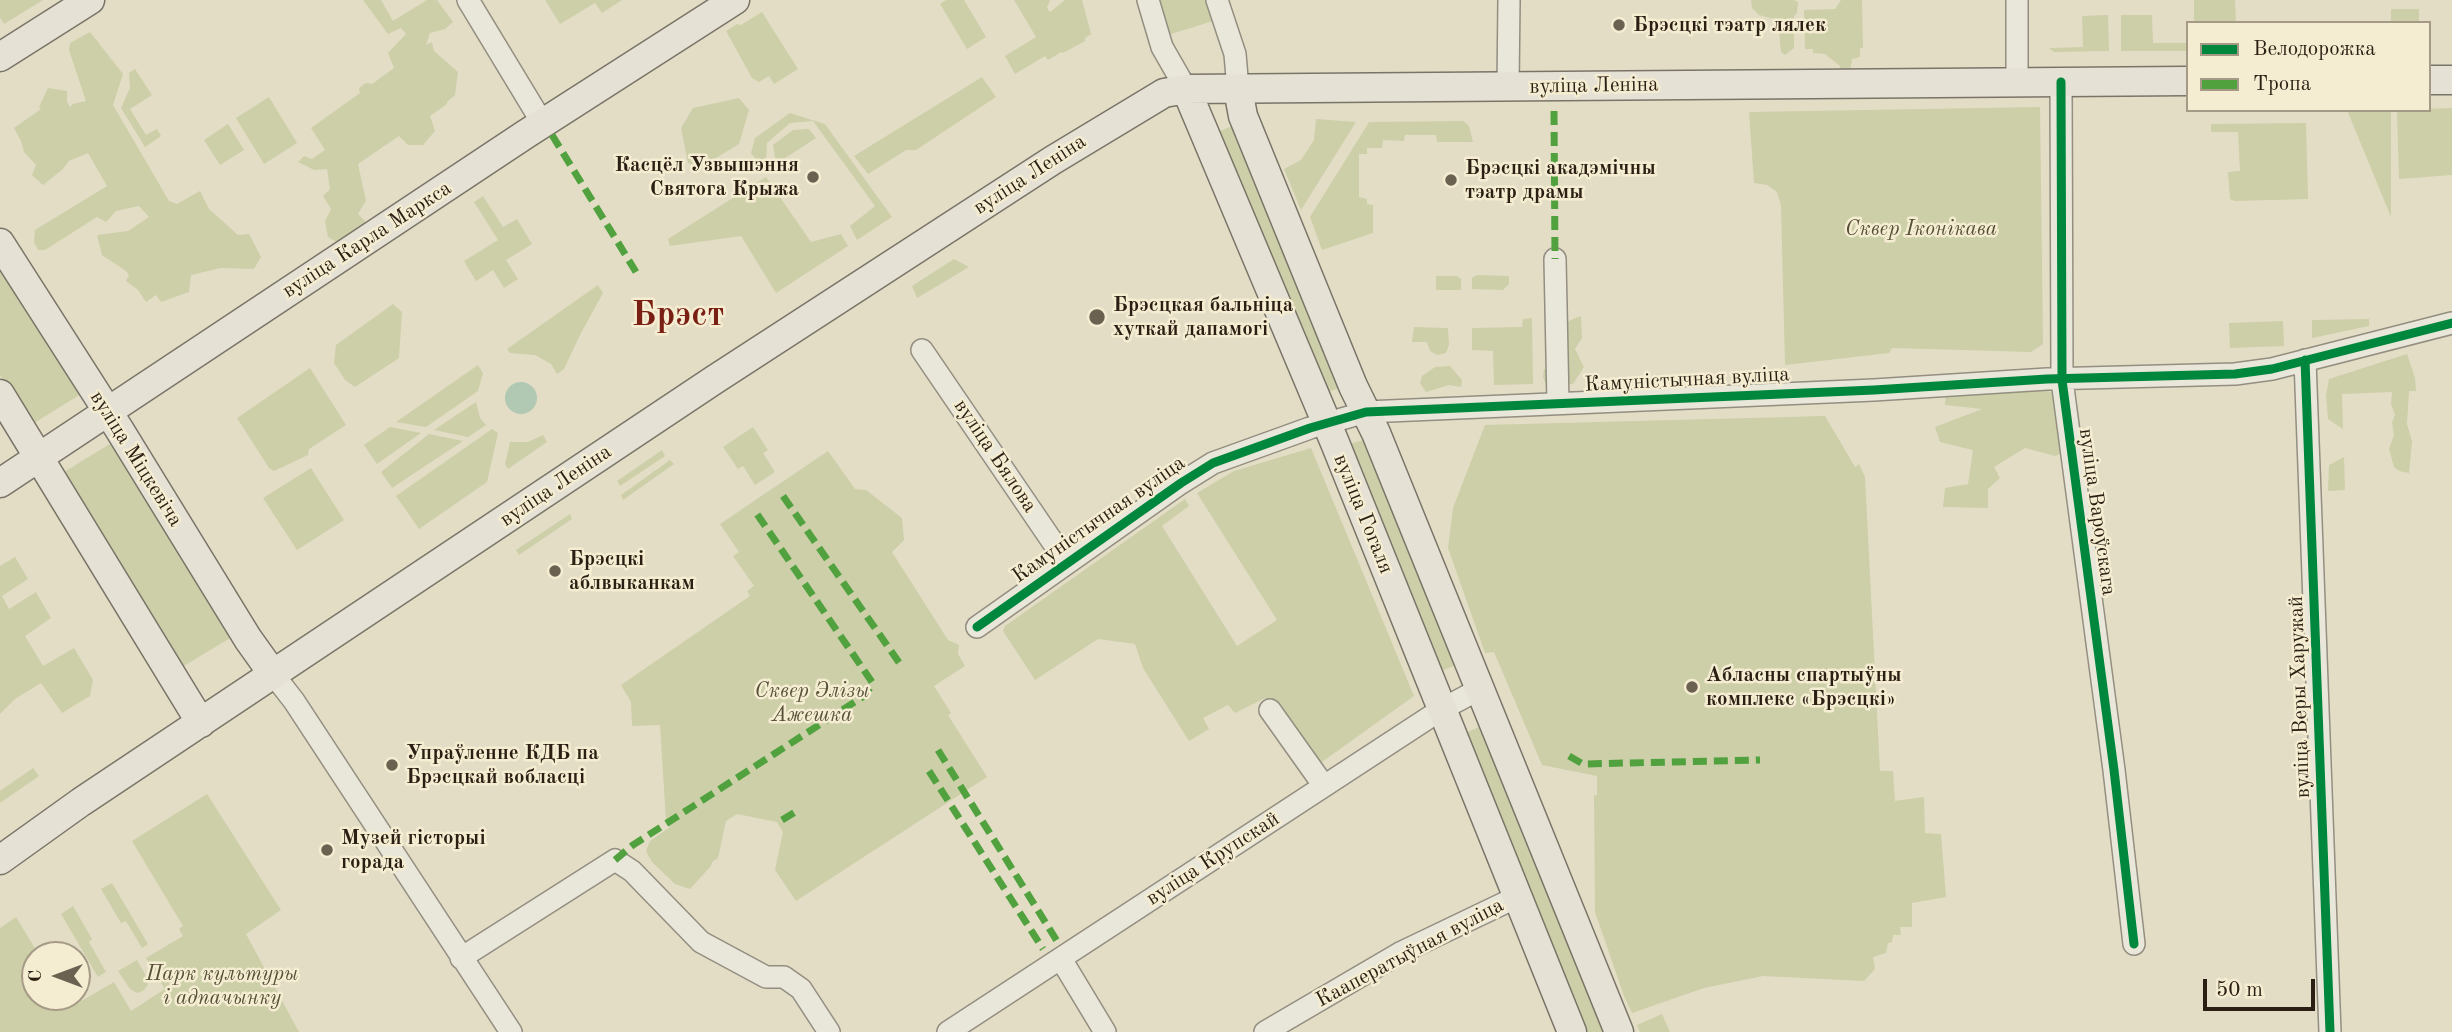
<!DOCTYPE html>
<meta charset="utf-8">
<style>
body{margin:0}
#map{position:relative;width:2452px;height:1032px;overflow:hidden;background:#e3ddc6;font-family:"Old Standard TT",serif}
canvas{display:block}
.legend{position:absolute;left:2186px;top:21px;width:245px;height:91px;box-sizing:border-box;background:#f5edd2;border:2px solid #a49a85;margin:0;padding:9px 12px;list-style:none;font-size:21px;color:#2b1e12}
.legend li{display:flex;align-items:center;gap:14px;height:35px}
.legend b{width:35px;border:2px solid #a49a85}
.north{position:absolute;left:21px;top:941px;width:70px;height:70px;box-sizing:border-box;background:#f5edd2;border:2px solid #a49a85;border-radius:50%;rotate:270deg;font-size:19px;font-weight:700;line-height:28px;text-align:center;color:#2b1e12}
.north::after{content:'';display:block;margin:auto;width:24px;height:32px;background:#6b6151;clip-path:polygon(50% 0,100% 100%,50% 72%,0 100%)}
.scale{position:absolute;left:2203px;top:979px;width:112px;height:32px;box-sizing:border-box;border:4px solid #2b1e12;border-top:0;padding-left:9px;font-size:21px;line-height:24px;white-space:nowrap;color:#2b1e12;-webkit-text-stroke:5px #f5edd2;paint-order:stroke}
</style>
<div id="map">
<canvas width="2452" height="1032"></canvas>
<ul class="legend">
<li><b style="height:9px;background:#00873e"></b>Велодорожка</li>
<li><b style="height:9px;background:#51a23f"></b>Тропа</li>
</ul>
<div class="north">С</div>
<div class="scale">50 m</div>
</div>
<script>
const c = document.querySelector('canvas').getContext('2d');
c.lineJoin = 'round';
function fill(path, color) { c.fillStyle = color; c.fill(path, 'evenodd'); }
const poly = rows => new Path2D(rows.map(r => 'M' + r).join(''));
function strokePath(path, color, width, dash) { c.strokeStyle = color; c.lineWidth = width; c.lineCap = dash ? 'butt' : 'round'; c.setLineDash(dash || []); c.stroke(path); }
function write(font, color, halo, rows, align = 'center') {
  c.font = font + ' "Old Standard TT",serif'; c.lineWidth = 5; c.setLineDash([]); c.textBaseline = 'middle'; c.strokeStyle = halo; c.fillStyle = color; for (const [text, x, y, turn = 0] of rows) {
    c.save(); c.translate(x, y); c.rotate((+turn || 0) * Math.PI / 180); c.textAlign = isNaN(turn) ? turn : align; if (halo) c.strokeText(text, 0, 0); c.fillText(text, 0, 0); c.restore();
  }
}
fill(poly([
 [0,0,43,0,4,24,0,18],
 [363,0,381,0,393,21,427,0,437,0,453,22,445,29,430,33,426,45,432,42,434,51,458,72,455,95,447,102,447,104,430,116,435,131,423,145,408,145,399,136,358,164,366,201,358,214,365,221,366,231,340,244,328,237,325,221,331,209,323,196,330,189,327,169,314,170,298,162,304,156,312,159,325,150,311,128,360,93,359,88,366,83,372,84,394,68,388,53,406,34,401,28,388,34],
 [545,0,622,0,602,13,595,3,560,24],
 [946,0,964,0,986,37,967,49,940,4],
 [1014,0,1050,0,1047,8,1050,12,1065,0,1082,0,1091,34,1085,38,1085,41,1063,53,1061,52,1048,60,1045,56,1015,74,1005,56,1036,37],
 [1157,0,1207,0,1213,21,1168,35],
 [1751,0,1794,0,1798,2,1797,13,1794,16,1794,48,1785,55,1781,52,1778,20,1759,15,1752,8],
 [1841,0,1862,0,1863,48,1860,48,1860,57,1852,59,1850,72,1841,72,1840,66,1825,54,1813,53,1813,49,1805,49,1804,10,1835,9],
 [2194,0,2235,0,2236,23,2194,23],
 [2391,9,2419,9,2419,23,2391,23],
 [762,12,798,69,774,84,769,76,759,82,752,78,726,31,737,24,741,25],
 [2108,15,2109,51,2054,52,2049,48,2083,47,2082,16],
 [2121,15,2152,15,2153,43,2188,43,2188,51,2121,51],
 [90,32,123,74,113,105,169,201,177,204,200,191,209,209,238,235,249,234,261,257,254,269,221,268,191,275,189,292,161,302,156,295,146,302,138,290,126,281,129,275,126,271,102,255,97,235,128,231,149,217,139,206,116,211,106,222,97,217,45,250,38,250,34,242,35,230,107,186,88,153,69,161,63,169,43,185,32,175,36,165,24,152,21,141,14,128,41,109,39,107,48,88,67,91,67,102,70,107,73,104,86,101,69,50,70,43],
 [135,69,152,95,130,109,146,135,157,129,161,136,145,147,121,108,130,88,129,73],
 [982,77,996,97,916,150,906,150,868,174,854,156],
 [269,97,297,143,264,164,236,118],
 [739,98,749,110,739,144,701,167,688,163,681,128,693,108],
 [2040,107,2043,344,2031,352,1892,348,1889,353,1785,365,1781,205,1777,192,1767,185,1754,183,1749,112],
 [2452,108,2452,175,2399,179,2397,110],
 [2347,110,2391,110,2391,217],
 [790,113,825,124,892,217,857,240,850,226,875,206,813,121,790,123,767,143,766,163,762,167,751,153,755,138],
 [1316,119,1356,122,1301,210,1284,169,1301,160,1314,140],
 [1463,121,1469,126,1473,142,1437,142,1436,135,1405,135,1404,141,1383,140,1382,148,1367,148,1367,154,1359,154,1359,197,1367,199,1367,204,1373,205,1373,233,1322,250,1310,217,1369,122],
 [2306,123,2308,199,2234,201,2230,199,2228,172,2240,171,2238,132,2211,132,2211,124],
 [228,124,244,150,220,165,204,140],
 [1237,124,1348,384,1324,394,1213,134],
 [809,129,816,138,776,164,773,145,793,130],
 [766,177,811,242,841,234,848,246,776,293,741,236,670,246,668,239],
 [483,196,503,227,517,219,532,244,506,260,518,279,504,288,493,270,476,281,464,261,498,240,474,202],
 [954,259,969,267,917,298,912,286],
 [0,262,81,394,31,425,0,375],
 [1477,275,1509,276,1509,284,1503,290,1472,289,1472,278],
 [1436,276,1457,276,1461,279,1461,290,1436,290],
 [598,285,603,293,580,335,564,369,557,374,551,364,535,355,510,353,507,349],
 [393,304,402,312,399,358,355,387,345,380,334,363,336,345],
 [1581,316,1582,338,1575,349,1584,367,1573,384,1546,385,1543,377,1544,369,1560,366,1561,324],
 [1532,318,1533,384,1494,385,1493,351,1472,350,1472,328,1522,327,1523,319],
 [2369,319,2369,326,2312,338,2312,320],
 [2283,321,2284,346,2230,348,2229,323],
 [1414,327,1448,328,1449,345,1446,353,1437,355,1430,351,1427,342,1412,342],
 [2407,354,2415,378,2416,391,2409,391,2407,424,2412,441,2409,473,2399,471,2394,467,2389,449,2394,435,2392,422,2395,415,2391,404,2392,392,2342,394,2343,429,2328,419,2326,395,2329,379],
 [478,365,483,373,478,391,426,427,396,422],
 [1450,366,1462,380,1461,387,1449,385,1426,392,1420,383,1422,376,1435,367],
 [310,368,346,425,309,449,308,455,274,471,269,468,237,418],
 [2035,384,2056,395,2068,451,2055,456,2025,448,1994,467,2000,478,1988,489,1988,508,1943,507,1945,488,1968,484,1973,450,1940,442,1935,427,1982,409,1945,405,1946,392],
 [476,402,480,418,486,425,468,437,434,430],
 [1825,416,1855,467,1859,464,1865,477,1880,771,1893,771,1895,801,1924,797,1925,833,1941,834,1946,897,1912,903,1912,927,1900,927,1901,935,1893,935,1892,942,1888,943,1886,953,1873,957,1875,969,1864,981,1763,976,1704,988,1632,1013,1624,996,1595,912,1594,795,1597,795,1597,776,1542,765,1494,652,1485,653,1448,548,1453,508,1485,425],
 [390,427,421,433,377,464,364,445],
 [753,427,768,450,763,453,775,472,755,485,743,466,738,469,723,447],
 [492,429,498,433,487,482,419,529,396,496],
 [429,434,463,441,392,488,381,472],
 [543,435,547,442,508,469,505,464,510,442,528,442],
 [1371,438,1463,662,1434,674,1342,446],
 [113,442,232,637,182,667,64,472],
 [1311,448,1414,696,1315,767,1265,698,1235,713,1228,705,1203,718,1209,729,1189,741,1143,668,1135,644,1098,639,1035,680,1003,631,1005,626,1185,499,1189,506,1162,526,1237,646,1277,620,1197,493,1234,471],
 [662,450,665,456,620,486,617,481],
 [828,451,855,489,866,490,902,518,904,540,892,552,948,640,959,645,958,654,965,666,934,686,951,713,948,715,987,777,796,901,775,870,783,832,777,822,737,814,726,821,718,858,712,862,711,866,690,889,675,884,652,862,646,851,650,841,670,827,666,820,660,725,632,726,631,702,621,685,750,596,747,591,754,586,733,556,739,552,720,524],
 [2344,457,2345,490,2328,491,2329,465],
 [670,460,674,464,623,500,621,495],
 [311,468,344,520,297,550,263,498],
 [570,514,572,519,519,555,516,550],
 [15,557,28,579,2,596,9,609,36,592,51,618,25,636,43,666,74,648,93,680,90,696,62,713,41,683,15,699,0,714,0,566],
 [1484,725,1611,1032,1579,1032,1458,736],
 [33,768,39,776,0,803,0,791],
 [207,794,281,910,246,934,299,1032,0,1032,0,928,16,917,39,955,35,955,35,997,64,997,71,1007,114,982,131,1011,165,989,146,958,183,936,179,929,183,926,132,841],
 [112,883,148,944,142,948,126,921,121,923,101,889],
 [73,906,92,939,89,942,106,972,98,977,61,914],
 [137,960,145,974,148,985,143,991,137,993,130,989,118,971],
 [1662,1014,1670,1032,1640,1032,1637,1025]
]), '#cccfa8');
fill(poly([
 '505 398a16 16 0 1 1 32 0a16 16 0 1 1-32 0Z'
]), '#b1c8b2');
const minor = poly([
 [468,0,543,124],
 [1148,0,1162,47,1186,89],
 [1217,0,1235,54,1238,89],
 [2017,0,2017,82],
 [2061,82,2062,380,2114,770,2134,944],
 [1508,87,1509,0],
 [1555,259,1558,403],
 [922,350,1067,563],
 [2305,360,2330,1032],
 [977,627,1181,483,1213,463,1310,428,1366,412,1874,390,2047,379,2235,374,2272,369,2452,323],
 [273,674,294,701,511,1032],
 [1270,710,1324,786],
 [461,958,615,860,632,871,701,942,766,977,784,977,801,989,829,1032],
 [1061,959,1105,1032],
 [948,1032,1442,709,1480,689],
 [1265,1032,1400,953,1519,896]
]);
const major = poly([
 [0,57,90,0],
 [2429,80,2452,80],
 [1186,89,1335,443,1572,1032],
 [1238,89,1243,116,1353,386,1376,433,1619,1032],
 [0,243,119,429,248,639,273,674],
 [0,394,201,723],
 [0,483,526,134,735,0],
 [0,860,81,802,714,380,1053,160,1164,93,1186,89,2188,81]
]);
strokePath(minor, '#938e80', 24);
strokePath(major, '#797467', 31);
strokePath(minor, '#e9e6da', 21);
strokePath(major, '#e5e1d4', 28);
strokePath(poly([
 [1554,111,1555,259],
 [552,135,636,272],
 [783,496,900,664],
 [938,750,1057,941],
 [1569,756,1583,764,1760,760],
 [929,771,1043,949],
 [782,820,797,811],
 [615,860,633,845,867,694,872,682,757,514]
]), '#51a23f', 7, [14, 7]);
strokePath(poly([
 [2061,82,2062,380,2114,770,2134,944],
 [2305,360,2330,1032],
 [977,627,1181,483,1213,463,1310,428,1366,412,1874,390,2047,379,2235,374,2272,369,2452,323]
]), '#00873e', 9);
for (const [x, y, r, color] of [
 [1619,25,7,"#6b6151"],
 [813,177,7,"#6b6151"],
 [1451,180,7,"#6b6151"],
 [1097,317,9,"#6b6151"],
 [555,571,7,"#6b6151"],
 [1692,687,7,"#6b6151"],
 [392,765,7,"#6b6151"],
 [327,850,7,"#6b6151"]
]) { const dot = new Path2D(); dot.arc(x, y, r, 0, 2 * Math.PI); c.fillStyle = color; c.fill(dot); strokePath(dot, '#f5edd2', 2.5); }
write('bold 21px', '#2b1e12', '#f5edd2', [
 ["Брэсцкі тэатр лялек",1633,25],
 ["Касцёл Узвышэння",799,165,"right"],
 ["Святога Крыжа",799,189,"right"],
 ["Брэсцкі акадэмічны",1465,168],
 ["тэатр драмы",1465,192],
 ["Брэсцкая бальніца",1113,305],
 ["хуткай дапамогі",1113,329],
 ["Брэсцкі",569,559],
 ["аблвыканкам",569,583],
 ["Абласны спартыўны",1706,675],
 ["комплекс «Брэсцкі»",1706,699],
 ["Упраўленне КДБ па",406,753],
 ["Брэсцкай вобласці",406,777],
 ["Музей гісторыі",341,838],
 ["горада",341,862]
], 'left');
write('21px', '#2b1e12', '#f5edd2', [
 ["вуліца Леніна",1594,86,-1],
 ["вуліца Леніна",1030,175,-33],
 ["вуліца Карла Маркса",367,240,-33],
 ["Камуністычная вуліца",1687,380,-3],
 ["вуліца Бялова",995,456,56],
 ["вуліца Міцкевіча",136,459,58],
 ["вуліца Леніна",556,486,-34],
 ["вуліца Вароўскага",2097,512,82],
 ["вуліца Гогаля",1363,514,68],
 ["Камуністычная вуліца",1099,520,-35],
 ["вуліца Веры Харужай",2300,697,-92],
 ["вуліца Крупскай",1213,859,-33],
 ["Кааператыўная вуліца",1410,953,-28]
]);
write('italic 21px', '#565038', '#f5edd2', [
 ["Сквер Іконікава",1921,229],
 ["Сквер Элізы",812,691],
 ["Ажешка",812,715],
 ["Парк культуры",222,974],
 ["і адпачынку",222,998]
]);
write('bold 35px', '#7a1f14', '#f5edd2', [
 ["Брэст",678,316]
]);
</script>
